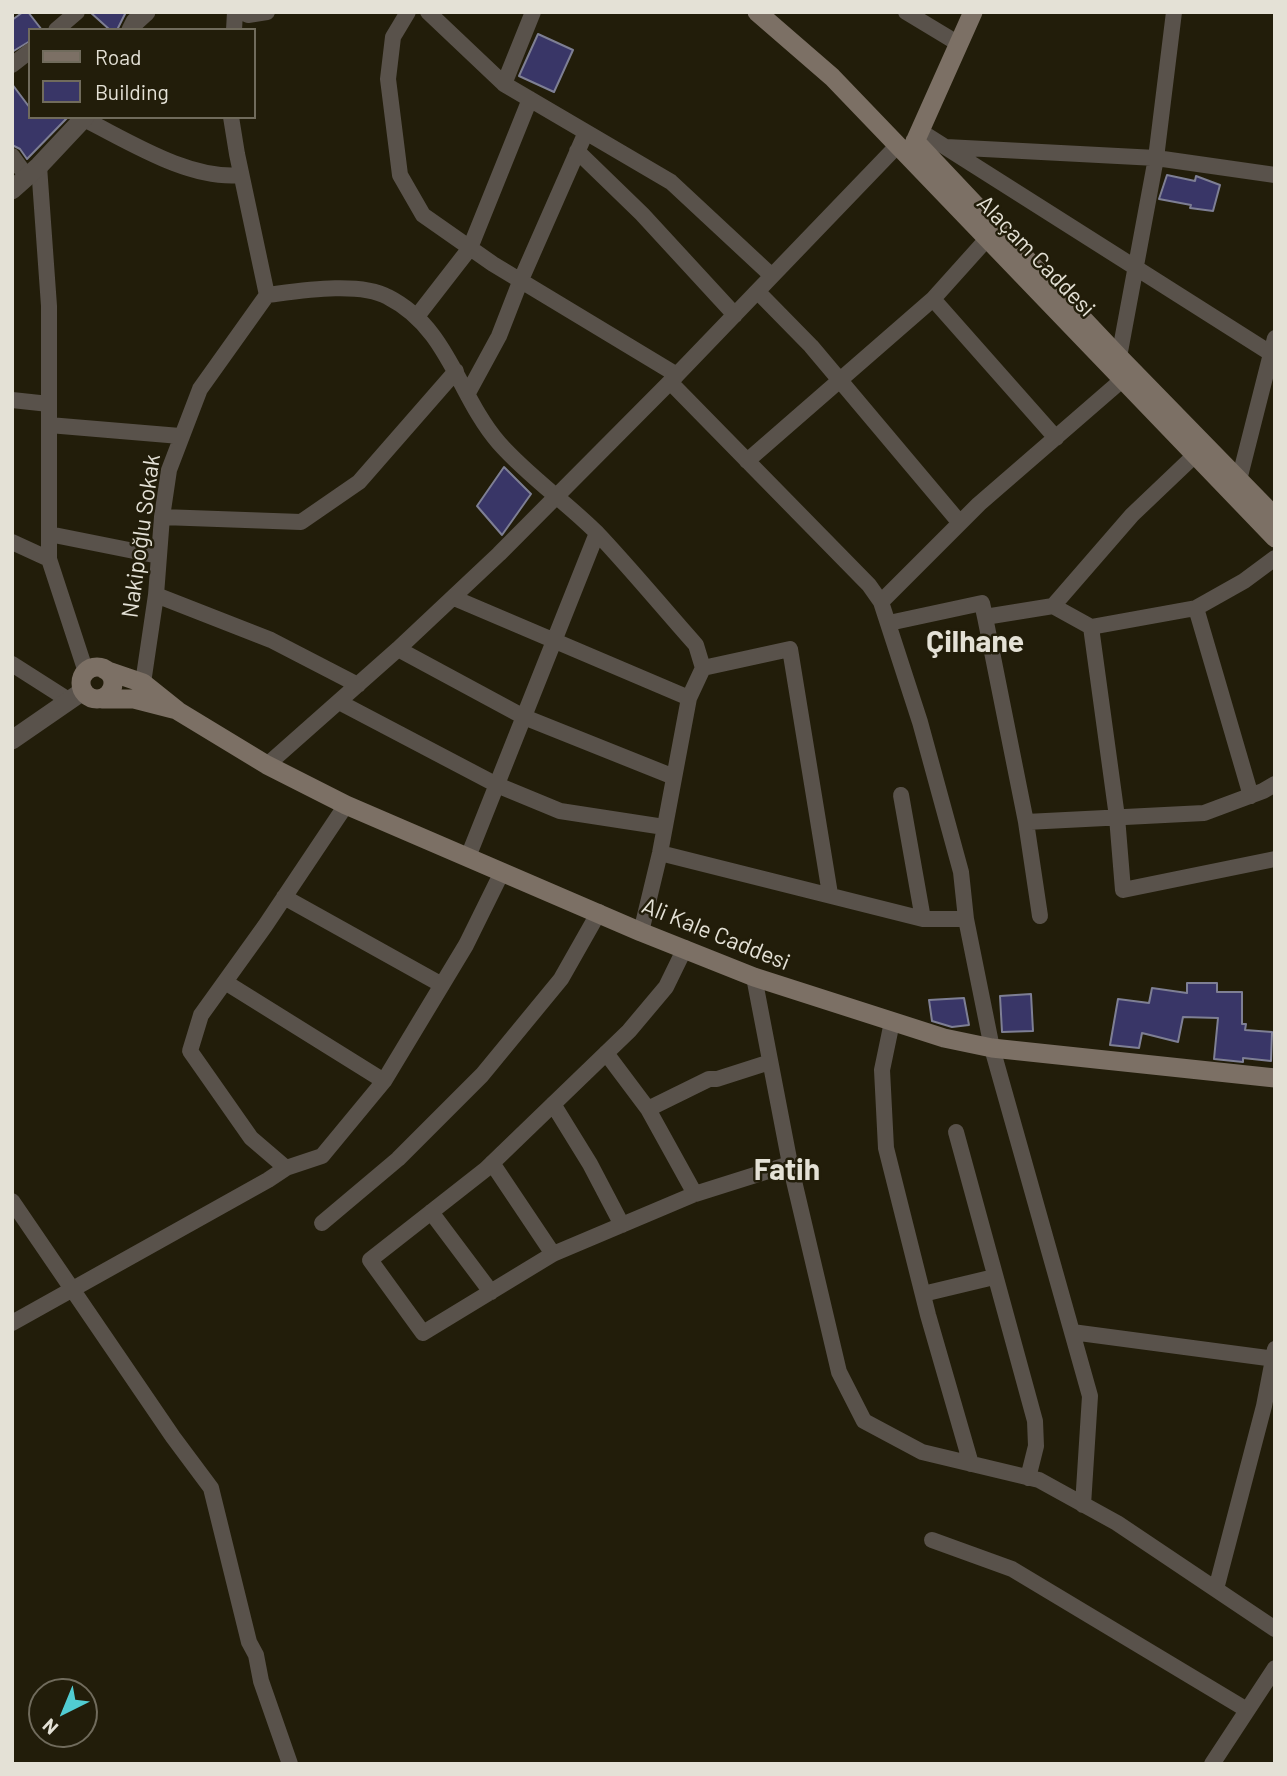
<!DOCTYPE html>
<html>
<head>
<meta charset="utf-8">
<style>
  body { margin:0 }
  #map { position:relative; width:1287px; height:1776px; overflow:hidden; background:#221d0a; font-family:Barlow,sans-serif }
  canvas { display:block }
  .frame { position:absolute; inset:0; border:14px solid #e4e1d6; pointer-events:none }
  .legend { position:absolute; left:28px; top:28px; width:228px; height:91px; box-sizing:border-box; background:#221d0a; border:2px solid #706b5c; margin:0; padding:9px 12px; list-style:none; font-size:21px; color:#e4e1d6 }
  .legend li { display:flex; align-items:center; gap:14px; height:35px }
  .legend b { width:35px; border:2px solid #706b5c }
  .north { position:absolute; left:28px; top:1678px; width:70px; height:70px; box-sizing:border-box; background:#221d0a; border:2px solid #706b5c; border-radius:50%; rotate:223deg; font-size:19px; font-weight:700; line-height:28px; text-align:center; color:#e4e1d6 }
  .north::after { content:''; display:block; margin:auto; width:24px; height:32px; background:#51ccd2; clip-path:polygon(50% 0,100% 100%,50% 72%,0 100%) }
</style>
</head>
<body>
<div id="map">
<canvas width="1287" height="1776"></canvas>
<div class="frame"></div>
<ul class="legend">
<li><b style="height:9px;background:#7c7065"></b>Road</li>
<li><b style="height:19px;background:#393667"></b>Building</li>
</ul>
<div class="north">N</div>
</div>
<script>
const ctx = document.querySelector('canvas').getContext('2d');
ctx.lineJoin = 'round';
function fillPath(path, color) {
  ctx.fillStyle = color;
  ctx.fill(path, 'evenodd');
}
function strokePath(path, color, width, dash) {
  ctx.strokeStyle = color;
  ctx.lineWidth = width;
  ctx.lineCap = dash ? 'butt' : 'round';
  ctx.setLineDash(dash || []);
  ctx.stroke(path);
}
function write(font, color, halo, rows, align = 'center') {
  ctx.font = font + ' Barlow,sans-serif';
  ctx.lineWidth = 5;
  ctx.setLineDash([]);
  ctx.textBaseline = 'middle';
  ctx.strokeStyle = halo;
  ctx.fillStyle = color;
  for (const [text, x, y, turn = 0] of rows) {
    ctx.save();
    ctx.translate(x, y);
    ctx.rotate((+turn || 0) * Math.PI / 180);
    ctx.textAlign = isNaN(turn) ? turn : align;
    if (halo) ctx.strokeText(text, 0, 0);
    ctx.fillText(text, 0, 0);
    ctx.restore();
  }
}
const building = new Path2D(`
  M23,12h5l14,18h-12v11l-18,11v-32z
  M90,12h36l-9,18h-7z
  M538,34l35,16 -19,42 -35,-16z
  M12,84l18,24v9h38l-41,42 -7,-10 -8,-4z
  M1167,175l28,6 1,-5 24,9 -7,26 -23,-3 1,-3 -32,-6z
  M504,467l27,27 -29,41 -25,-29z
  M1187,983h30v9h25v32h4l-1,6 27,2 -1,29 -28,-3v4l-29,-3 4,-41 -35,-1 -5,25 -36,-9 -3,15 -29,-3 8,-46 31,4 3,-15 35,5z
  M1031,994l2,37 -31,1 -2,-36z
  M964,998l5,27 -17,2 -20,-6 -3,-21z`);
const minor = new Path2D(`
  M241,12l7,3 19,-3
  M408,12l-15,25 -5,42 12,96 23,40 70,49 184,111
  M428,12l76,72 167,98 101,94
  M906,12l53,32
  M56,30l21,-18
  M234,30l1,-18
  M12,65l18,-14
  M504,84l29,-72
  M231,117l6,37 30,141
  M84,119c46,23 105,61 157,56
  M920,131l355,225
  M946,147l210,11 119,17
  M577,151l65,63 93,101
  M12,156l15,21
  M39,166l10,140v253l37,113
  M758,292l53,54 149,177
  M267,295c32,-4 92,-14 121,2 61,31 70,99 111,146 29,33 67,59 98,90 34,36 66,75 99,112l7,23 -14,30 -29,155 -19,79
  M933,299l123,139
  M418,315l52,-67 60,-149
  M1119,357l37,-199 18,-146
  M670,382l199,203 12,17 39,120 41,150 5,47 26,129 98,348 -7,109
  M468,393l31,-57 21,-54 66,-150
  M12,400l37,4
  M49,425l131,11
  M747,461l186,-162 53,-59
  M1239,480l36,-142
  M162,517l139,5 58,-40 97,-111
  M49,534l110,22
  M12,542l37,17
  M156,595l115,45 87,45
  M454,598l235,100
  M881,602l98,-98 143,-124
  M1053,606l79,-91 63,-60
  M1196,608l55,188
  M985,617l41,205 14,94
  M889,623l93,-20 3,14 68,-11 38,21 105,-19 48,-27 31,-23
  M1091,627l26,190 6,73 152,-31
  M398,649l126,68 150,60
  M12,664l58,37
  M703,668l87,-19 40,245
  M143,683l13,-88 6,-78 7,-47 31,-81 67,-94
  M339,702l158,83 63,26 104,16
  M267,765l131,-116 101,-95 171,-172 227,-236
  M901,795l22,124
  M346,805l-81,121 -64,89 -11,36 61,87 35,30 36,-12 62,-75 82,-136 36,-73
  M1026,822l178,-9 59,-22 12,-7
  M660,853l263,66h43
  M468,857l129,-324
  M284,897l158,88
  M685,948l-19,39 -37,44 -143,138 -116,91 53,73 130,-79 142,-60 95,-30
  M754,977l36,187 49,208 25,49 58,31 117,28 78,43 158,106
  M225,982l159,99
  M892,1022l-10,48 4,78 42,167 43,149
  M606,1053l42,56 47,85
  M553,1104l37,60 32,61
  M648,1109l61,-30h8l53,-17
  M956,1132l79,289 1,25 -8,32
  M492,1163l61,91
  M12,1201l161,236 38,51 38,154 7,13 5,26 29,83
  M431,1212l60,80
  M322,1223l76,-64 84,-84 79,-96 38,-67
  M923,1294l71,-17
  M12,1323l256,-143 18,-12
  M1072,1332l203,27
  M932,1540l80,29 235,141
  M1216,1589l48,-183 11,-57
  M1212,1764l63,-96`);
const tertiary = new Path2D(`
  M131,30l4,-8 11,-10
  M12,190l27,-24 46,-49
  M12,740l71,-49`);
const secondary = new Path2D(`
  M757,12l75,65 443,461
  M915,141l204,216 156,160
  M910,153l63,-141
  M81 683a16 16 0 1 1 32 0a16 16 0 1 1-32 0Z
  M105,670l38,13 35,28 89,54 79,40 295,127 113,45 190,61 48,10 283,30
  M102,699h32l39,10`);
const streetNames = [
  ["Alaçam Caddesi",1036,256,46],
  ["Nakipoğlu Sokak",141,536,-82],
  ["Ali Kale Caddesi",716,934,22]
];
const districtNames = [
  ["Çilhane",975,642],
  ["Fatih",787,1170]
];
fillPath(building, '#393667');
strokePath(building, '#7e7f94', 2);
strokePath(minor, '#59524b', 16);
strokePath(tertiary, '#59524b', 19);
strokePath(secondary, '#7c7065', 19);
write('23px', '#e4e1d6', '#221d0a', streetNames);
write('bold 30px', '#e4e1d6', '#221d0a', districtNames);
</script>
</body>
</html>
